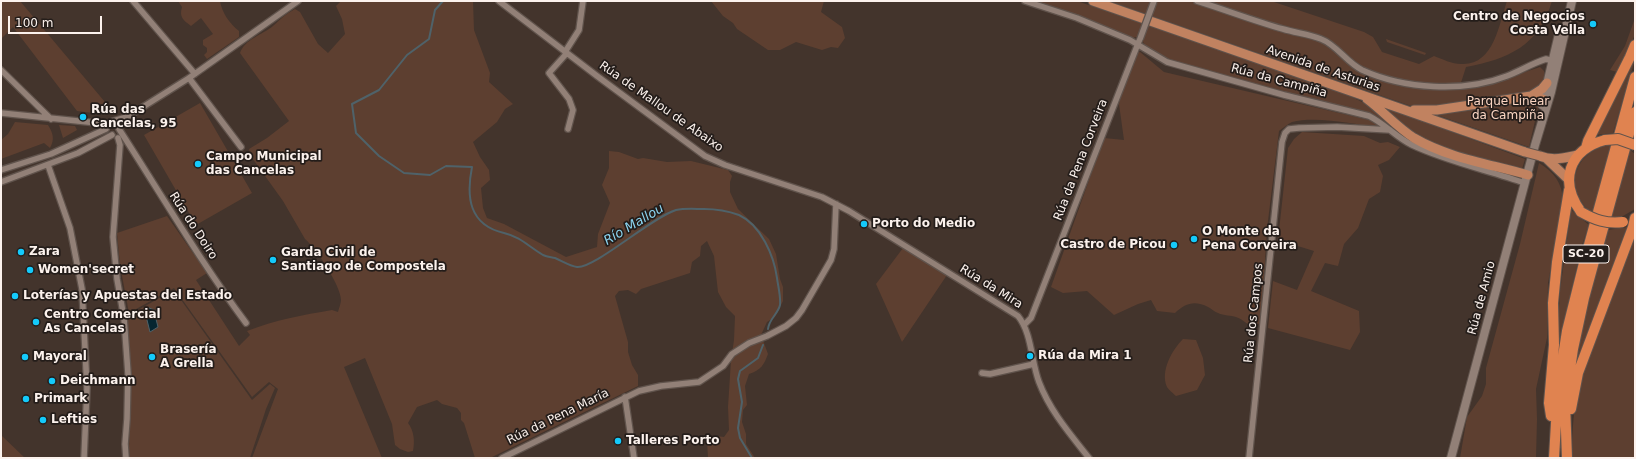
<!DOCTYPE html>
<html>
<head>
<meta charset="utf-8">
<style>
  body { margin:0 }
  #map { position:relative; width:1636px; height:459px; overflow:hidden; background:#43342c; font-family:"DejaVu Sans",sans-serif }
  canvas { display:block }
  .frame { position:absolute; inset:0; border:2px solid #fcf2ed; pointer-events:none }
  .scale { position:absolute; left:8px; top:16px; width:94px; height:18px; box-sizing:border-box; border:2px solid #fcf2ed; border-top:0; padding-left:5px; font-size:12px; line-height:14px; white-space:nowrap; color:#fcf2ed; -webkit-text-stroke:3px #241d1a; paint-order:stroke }
</style>
</head>
<body>
<div id="map">
<canvas width="1636" height="459"></canvas>
<div class="frame"></div>
<div class="scale">100 m</div>
</div>
<script>
const ctx = document.querySelector('canvas').getContext('2d');
ctx.lineJoin = 'round';
function fillPath(path, color) {
  ctx.fillStyle = color;
  ctx.fill(path, 'evenodd');
}
function strokePath(path, color, width, dash) {
  ctx.strokeStyle = color;
  ctx.lineWidth = width;
  ctx.lineCap = dash ? 'butt' : 'round';
  ctx.setLineDash(dash || []);
  ctx.stroke(path);
}
function write(font, color, halo, rows, align = 'center') {
  ctx.font = font + ' "DejaVu Sans",sans-serif';
  ctx.lineWidth = 3.5;
  ctx.setLineDash([]);
  ctx.textBaseline = 'middle';
  ctx.strokeStyle = halo;
  ctx.fillStyle = color;
  for (const [text, x, y, turn = 0] of rows) {
    ctx.save();
    ctx.translate(x, y);
    ctx.rotate((+turn || 0) * Math.PI / 180);
    ctx.textAlign = isNaN(turn) ? turn : align;
    if (halo) ctx.strokeText(text, 0, 0);
    ctx.fillText(text, 0, 0);
    ctx.restore();
  }
}
const green = new Path2D(`
  M1,1h19l90,107 -9,6 -24,-3 -64,-84 -12,12z
  M178,1h42c2,12 10,23 19,30v6l-32,22 -3,-4 3,-3v-4l-4,-3v-5l10,-6 -12,-16 -10,8c-8,-6 -12,-9 -9,-19z
  M341,1h132l1,29 16,43 -1,9 24,22 -8,5 -8,13 -24,20 7,15 9,13 1,10 -9,8 2,20 4,10 17,6 62,33 31,-10 1,-13 12,-31 -8,-18 7,-17v-17l10,1 19,7 5,-1 24,4 24,-1 37,9 4,6 -2,6v10l8,17 31,30 7,15 4,25 3,8v14l-8,16 -8,5 -6,13 7,19c-4,11 -7,16 -19,20l-4,12 2,19 -4,5 -1,12 4,12v10l9,14h-47l-1,-17 9,-5 8,1 5,-7 -1,-23 3,-47 3,-20 1,-24 -9,-9 -8,-15 -4,-36 -7,-15 -6,5 -1,10 -8,6 -2,11 -49,16 -5,5 -8,-4 -9,1 -4,5 13,46v10l4,13 6,10v11l-148,72h-15l-11,-35 -3,-3v-7l-4,-5 -15,-4 -5,-4 -20,7 -9,16c6,8 7,18 5,28l-5,1 -8,-3 -5,-4 -3,-21 -27,-66 -21,9 38,91h-130l26,-69 -9,-7 -17,15 -78,-109 -45,25 -9,-48 -3,-32 50,-17 40,57 -11,7 43,66 11,-11 -3,-4c28,-11 56,-16 85,-21l6,2c1,-4 3,-9 3,-12 0,-14 -25,-52 -36,-61l-22,-38 -33,-46 -1,-6 18,-11 22,-17 -49,-68c5,-14 22,-18 33,-27 9,-8 11,-11 22,-17l5,3 18,32 10,9 17,-19 -3,-15 -6,-13z
  M711,1h113l-3,11 21,15 3,11 -7,10 -7,-1 -9,3 -26,-8 -16,8h-12l-31,-21 -4,-6 -10,-7z
  M1033,1h44l271,94 16,8 13,8 24,20 119,47 -1,1 -91,-29 -29,-14 -35,-22 -196,-54 -22,-13 -4,-7 -6,-3 -3,1 -47,-18z
  M1109,1h162l93,31 9,5 9,15 37,12 15,-8c8,3 18,8 27,8 33,2 38,-40 46,-63h45c-13,45 -44,58 -86,66l-7,22 39,-8 42,-14 4,4 1,6 -16,70z
  M1635,18v16l-5,13 -13,25 -7,-2 15,-24z
  M1386,39l40,14 -1,2 -38,-13z
  M1140,52l24,20 205,48 6,2 7,7c-24,-5 -66,-13 -90,-7 -4,2 -9,6 -13,9l-12,98 -6,94c-15,6 -13,-2 -25,-6 -5,-2 -12,-1 -18,-4 -4,-1 -7,-5 -10,-6 -13,-7 -23,-4 -33,6l-18,-2 -6,-11 -13,4 -24,11 -27,-24 -24,2 -12,-6 53,-149 20,2 -5,-36 5,-20 12,-31z
  M1633,57l2,3 -22,73 -17,2z
  M200,103l52,90 -56,32 -52,-90z
  M1384,107l141,52 -3,10 -77,-21 -27,-12 -35,-27z
  M15,122l33,3c5,8 7,14 2,23l-6,-5 -43,16v-19l7,-6z
  M59,125l16,1 2,4 -14,8z
  M1302,132l62,4 16,7 8,-1 12,5 -11,13 -11,5 5,11 -3,16 -11,7 -11,29 -14,16 -6,22 -13,-3 -14,28 48,20 1,21 -10,18 -82,-22 5,-47 24,9 17,-39 -36,-11 10,-92 6,-9z
  M1612,144l-20,69c-31,-25 -17,-63 20,-69z
  M1629,149l6,5v55l-12,7 -13,2z
  M1539,163c15,9 23,20 24,37l-15,83 -1,55 -11,51 1,30 -1,39h-76l7,-41 15,-21 4,-12v-16l34,-124z
  M1571,210l18,15 -7,20 -26,110 4,-64z
  M1627,227l-51,136v-10l8,-38 24,-85z
  M1635,231v227h-62c-2,-26 1,-52 7,-77z
  M903,248l44,27 -45,67 -26,-58z
  M174,290l78,110 18,-16 5,4 -9,21 -16,49h-120l-1,-10 2,-79 -4,-53z
  M1183,339l13,1 7,18 2,17 -8,15 -21,6c-2,-2 -7,-6 -9,-9 -7,-16 5,-37 16,-48z
  M1,435l24,23h-24z`);
const water = new Path2D(`
  M149,308l8,3 -1,8 2,8 -8,5 -3,-12z`);
const stream = new Path2D(`
  M443,1l-8,9 -6,29 -22,16 -28,35 -27,14 4,29 23,23 25,17 26,2 16,-9 26,1c-6,30 -3,58 32,66 17,4 25,14 39,22 4,2 8,2 12,3 7,3 15,8 22,9 17,2 75,-50 99,-57 9,-2 19,-1 28,-1 12,0 24,2 35,6 22,10 35,41 38,63 1,8 4,19 3,27 -2,9 -11,14 -12,24
  M752,458l-12,-20 -2,-10 4,-26 -4,-23 2,-8 18,-13 5,-13`);
const street = new Path2D(`
  M133,1l62,73
  M499,1l98,75 108,80 20,9 97,32 27,14 169,105c14,17 13,45 21,66 11,29 31,52 50,76
  M1025,1l52,17 53,22 37,22 117,33 85,21c16,8 27,21 43,29 36,17 76,25 113,38
  M1197,1c29,9 57,20 86,28 13,4 26,5 38,10 16,6 25,23 41,31 42,19 101,23 145,6 13,-5 26,-13 39,-17l7,2
  M565,52l14,-22 4,-29
  M567,53l-18,20 20,26 4,11 -5,19
  M1,70l50,49
  M189,78l52,69
  M1,113l106,11
  M113,121l14,-4 62,-39 109,-77
  M119,129c42,65 81,132 127,194
  M118,138l2,7 -7,92 4,42 7,39 4,56 -1,45 -2,25 1,14
  M48,165l22,63 12,61 5,99 -3,70
  M1,170l50,-16 55,-25
  M1,182l77,-29 34,-18
  M1025,324l6,-6 108,-277
  M982,373l8,1 44,-10
  M625,397l9,61
  M502,458l137,-67 22,-5 38,-4 24,-16 9,-12 17,-11 18,-7 19,-10 10,-8 6,-8 29,-50 3,-11 2,-45
  M1249,458l33,-316 3,-9 4,-4 10,-1 38,-1 53,3`);
const secondary = new Path2D(`
  M1542,105l17,-71
  M1451,458l84,-313 16,-53 21,-91`);
const primary = new Path2D(`
  M1093,1l432,151
  M1531,96l11,-7 5,-6
  M1367,99c16,12 30,28 47,39 34,20 76,26 114,37
  M1414,110h23l94,-14 12,3
  M1540,156c12,5 25,2 38,-1
  M1546,158l23,22`);
const highway = new Path2D(`
  M1586,148l2,-7 42,-84 5,-12
  M1581,212c-22,-30 -13,-62 24,-72
  M1571,409l7,-36 55,-146 2,-9
  M1551,416l-2,-13 5,-58 -1,-42 4,-41 12,-72
  M1554,458l4,-70 9,-57 17,-68 51,-186
  M1567,458l-2,-55 8,-54 11,-51 51,-186`);
const streetBridge = new Path2D(`
  M1140,39l14,-38`);
const primaryBridge = new Path2D(`
  M1525,152l15,4`);
const highwayBridge = new Path2D(`
  M1605,140l13,-1 17,6
  M1581,212c14,8 25,12 42,10`);
const markers = [
  [1593,24,4,"#14cafb"],
  [83,117,4,"#14cafb"],
  [198,164,4,"#14cafb"],
  [864,224,4,"#14cafb"],
  [1194,239,4,"#14cafb"],
  [1174,245,4,"#14cafb"],
  [21,252,4,"#14cafb"],
  [273,260,4,"#14cafb"],
  [30,270,4,"#14cafb"],
  [15,296,4,"#14cafb"],
  [36,322,4,"#14cafb"],
  [1030,356,4,"#14cafb"],
  [25,357,4,"#14cafb"],
  [152,357,4,"#14cafb"],
  [52,381,4,"#14cafb"],
  [26,399,4,"#14cafb"],
  [43,420,4,"#14cafb"],
  [618,441,4,"#14cafb"]
];
const shields = [
  [1586,254,46]
];
const shieldNames = [
  ["SC-20",1586,254]
];
const poiNames = [
  ["Centro de Negocios",1585,17,"right"],
  ["Costa Vella",1585,31,"right"],
  ["Rúa das",91,110],
  ["Cancelas, 95",91,124],
  ["Campo Municipal",206,157],
  ["das Cancelas",206,171],
  ["Porto do Medio",872,224],
  ["O Monte da",1202,232],
  ["Pena Corveira",1202,246],
  ["Castro de Picou",1166,245,"right"],
  ["Zara",29,252],
  ["Garda Civil de",281,253],
  ["Santiago de Compostela",281,267],
  ["Women'secret",38,270],
  ["Loterías y Apuestas del Estado",23,296],
  ["Centro Comercial",44,315],
  ["As Cancelas",44,329],
  ["Brasería",160,350],
  ["A Grella",160,364],
  ["Rúa da Mira 1",1038,356],
  ["Mayoral",33,357],
  ["Deichmann",60,381],
  ["Primark",34,399],
  ["Lefties",51,420],
  ["Talleres Porto",626,441]
];
const streetNames = [
  ["Avenida de Asturias",1323,69,19],
  ["Rúa da Campiña",1279,81,15],
  ["Rúa de Mallou de Abaixo",661,107,35],
  ["Rúa da Pena Corveira",1081,160,-69],
  ["Rúa do Doiro",193,226,57],
  ["Rúa da Mira",991,287,32],
  ["Rúa de Amio",1482,298,-75],
  ["Rúa dos Campos",1254,313,-84],
  ["Rúa da Pena María",558,417,-26]
];
const parkNames = [
  ["Parque Linear",1508,102],
  ["da Campiña",1508,116]
];
const waterNames = [
  ["Río Mallou",634,225,-31]
];
fillPath(green, '#5d3f30');
fillPath(water, '#052530');
strokePath(water, '#4f6269', 1);
strokePath(stream, '#4f6269', 2);
strokePath(street, '#60534c', 8);
strokePath(secondary, '#60534c', 10);
strokePath(primary, '#60534c', 11);
strokePath(highway, '#60534c', 12);
strokePath(street, '#928077', 5.5);
strokePath(secondary, '#928077', 8);
strokePath(primary, '#c18260', 9);
strokePath(highway, '#e08350', 10);
strokePath(streetBridge, '#60534c', 8, []);
strokePath(primaryBridge, '#60534c', 11, []);
strokePath(highwayBridge, '#60534c', 12, []);
strokePath(streetBridge, '#928077', 5.5);
strokePath(primaryBridge, '#c18260', 9);
strokePath(highwayBridge, '#e08350', 10);
for (const [x, y, r, color] of markers) {
  const dot = new Path2D();
  dot.arc(x, y, r, 0, 2 * Math.PI);
  ctx.fillStyle = color;
  ctx.fill(dot);
  strokePath(dot, '#241d1a', 1.5);
}
for (const [x, y, w] of shields) {
  const box = new Path2D();
  box.roundRect(x - w / 2, y - 9, w, 18, 3);
  ctx.fillStyle = '#241d1a';
  ctx.fill(box);
  strokePath(box, '#fcf2ed', 1);
}
write('bold 11px', '#fcf2ed', null, shieldNames);
write('bold 12px', '#fcf2ed', '#241d1a', poiNames, 'left');
write('12px', '#fcf2ed', '#241d1a', streetNames);
write('12px', '#fbd6c3', '#241d1a', parkNames);
write('italic 13px', '#8cd5f1', '#241d1a', waterNames);
</script>
</body>
</html>
